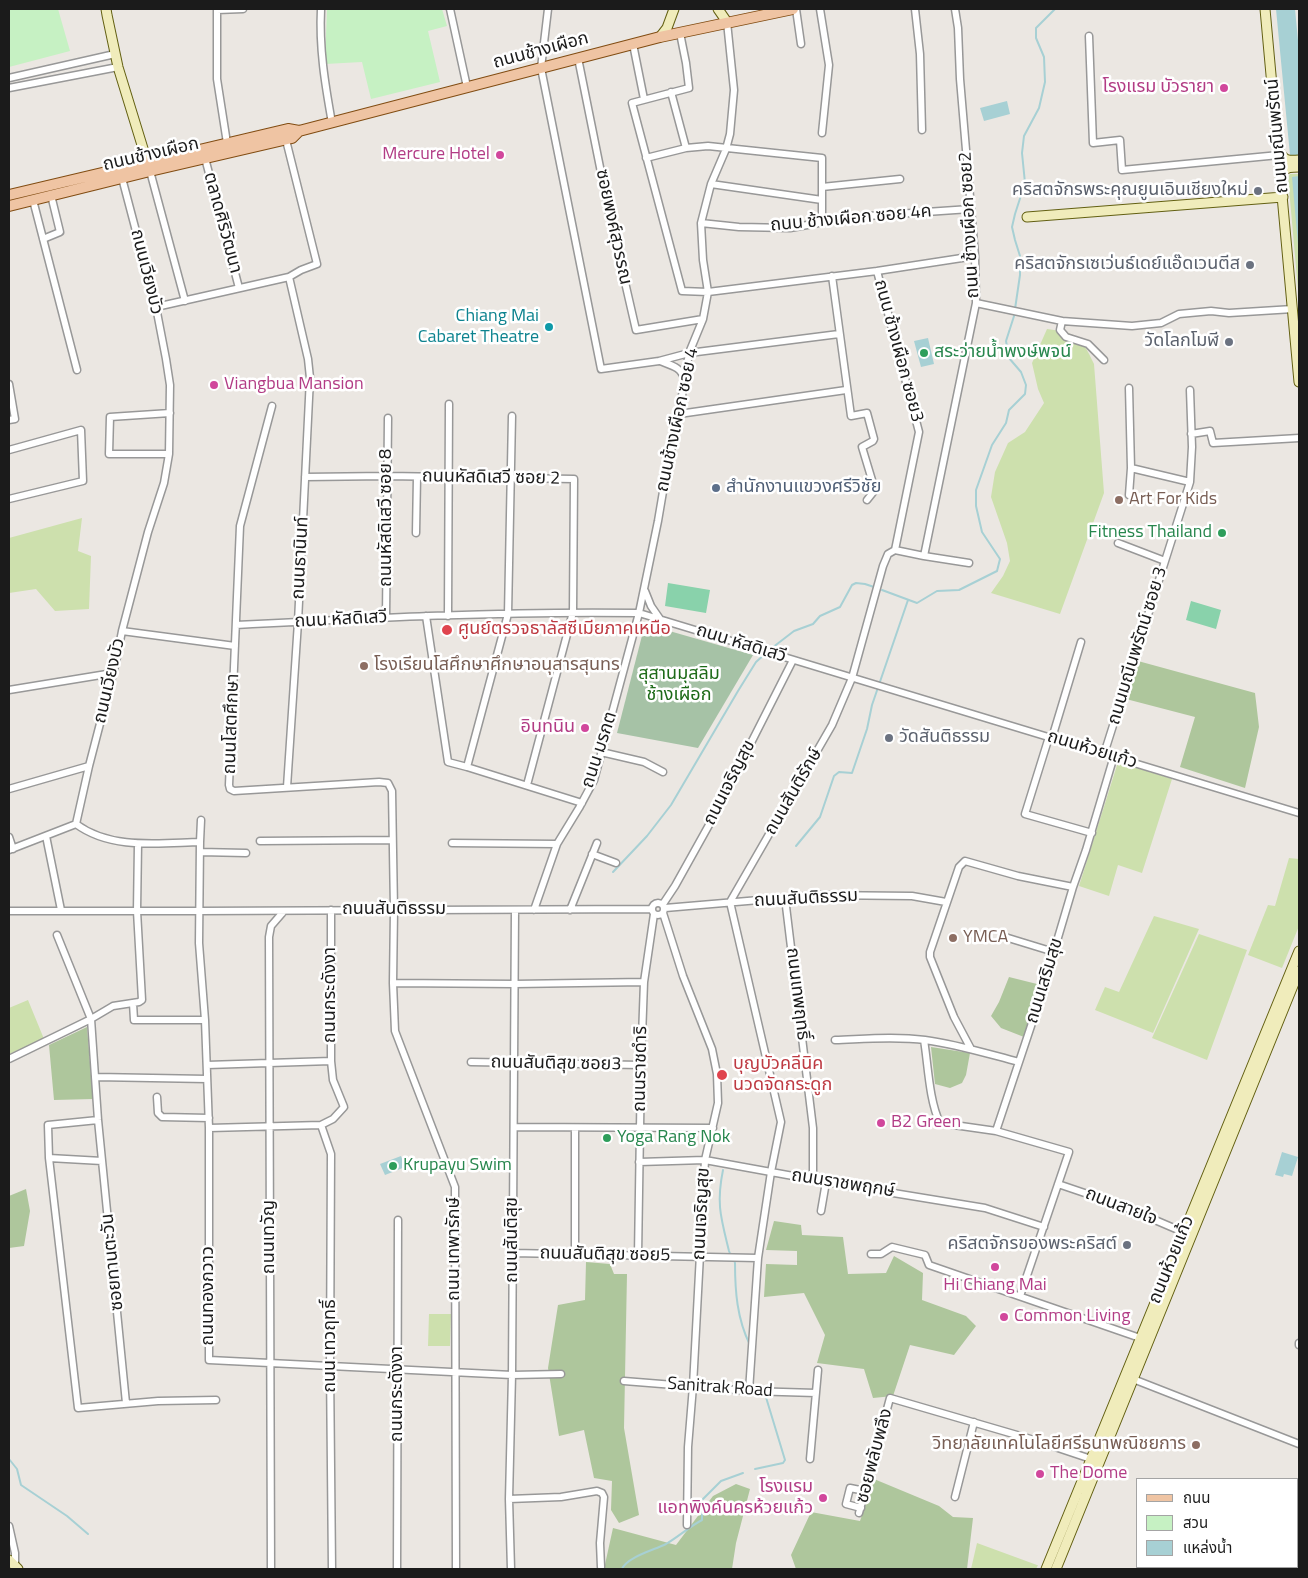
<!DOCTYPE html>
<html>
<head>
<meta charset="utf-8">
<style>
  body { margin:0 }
  #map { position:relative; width:1308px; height:1578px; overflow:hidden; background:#ebe7e2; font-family:"Titillium Web","Noto Sans Thai",sans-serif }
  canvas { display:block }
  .frame { position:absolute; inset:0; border:10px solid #1b1b1b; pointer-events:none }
  .legend { position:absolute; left:1136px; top:1478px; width:162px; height:90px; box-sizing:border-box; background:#fff; border:1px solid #a4a4a4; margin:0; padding:6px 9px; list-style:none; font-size:15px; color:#1b1b1b }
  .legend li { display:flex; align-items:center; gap:10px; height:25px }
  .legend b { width:25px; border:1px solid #a4a4a4 }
</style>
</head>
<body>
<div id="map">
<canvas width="1308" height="1578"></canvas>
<div class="frame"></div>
<ul class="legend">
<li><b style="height:6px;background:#efc4a3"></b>ถนน</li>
<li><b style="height:14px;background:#c6f1c3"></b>สวน</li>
<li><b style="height:14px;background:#a7d0d4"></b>แหล่งน้ำ</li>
</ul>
</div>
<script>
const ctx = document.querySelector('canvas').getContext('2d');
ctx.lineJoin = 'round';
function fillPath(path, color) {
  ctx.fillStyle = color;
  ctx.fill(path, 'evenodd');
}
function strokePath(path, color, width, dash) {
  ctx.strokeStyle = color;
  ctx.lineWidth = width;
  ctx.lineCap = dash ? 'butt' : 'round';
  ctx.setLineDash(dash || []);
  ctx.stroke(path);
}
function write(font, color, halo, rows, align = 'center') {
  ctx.font = font + ' "Titillium Web","Noto Sans Thai",sans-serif';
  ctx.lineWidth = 5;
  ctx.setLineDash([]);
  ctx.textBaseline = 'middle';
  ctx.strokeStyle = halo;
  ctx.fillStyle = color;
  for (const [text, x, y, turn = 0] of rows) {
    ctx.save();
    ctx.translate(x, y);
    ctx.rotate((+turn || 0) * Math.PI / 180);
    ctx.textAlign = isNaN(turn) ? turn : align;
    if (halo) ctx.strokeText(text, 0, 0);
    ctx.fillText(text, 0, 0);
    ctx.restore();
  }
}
const grass = new Path2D(`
  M1290,174h9v127l-11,-124z
  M1047,329c30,4 34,7 47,35l10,129 -44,121 -69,-21 12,-17 7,-15 -3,-18 -16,-46 4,-25 13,-29 17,-11 19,-29 -6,-14 -6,-26z
  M82,518l-4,33 13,5 -2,53 -34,2 -19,-22 -27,4v-55z
  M1118,762l54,17 -30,94 -24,-8 -9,31 -30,-10z
  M1289,858l10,1v67l-17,42 -34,-13 20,-50 7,1z
  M1154,916l45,13 -46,104 -58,-23 10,-23 14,5z
  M1199,934l48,16 -40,110 -55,-22z
  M28,1000l16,39 -35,15v-46z
  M429,1314h22l-1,32h-22z
  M977,1543l60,22h1l-2,4h-65z`);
const forest = new Path2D(`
  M1138,661l117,32 4,34 -14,61 -65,-21 15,-50 -69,-18z
  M1009,977l32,8 -17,52 -23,-9 -10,-12 8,-14z
  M87,1027l6,72 -39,1 -5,-55z
  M931,1047l39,6 -4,22 -4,8 -12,5 -15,-4z
  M26,1189l4,22 -6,35 -15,2v-52z
  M774,1221l27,4 1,10 41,2 5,37 38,-1 8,-17 29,17 -1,27 44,16 10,10 -22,29 -44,-10 -17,51 -20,2 -9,-29 -47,-6 8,-28 -21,-42 -40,4 2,-33 31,1v-14l-31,-1z
  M586,1262l24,2 4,10h13l-3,154 15,87 -20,8 -8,-13 1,-29 -18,-3 -10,-48 -25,6 -11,-68 10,-63 27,-5z
  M874,1479l65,27 14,11 20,1 -6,51h-171l-5,-14 20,-43 49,9z
  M736,1484l14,5 -14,54 -4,26h-128l9,-41 63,17 37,-49z`);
const cemetery = new Path2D(`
  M645,624l108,31 -55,93 -81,-15z`);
const park = new Path2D(`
  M9,9h49l12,42 -61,16z
  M327,9h115l5,17 -19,5 12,51 -69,17 -9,-37 -37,2z`);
const pitch = new Path2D(`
  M668,583l42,7 -4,23 -41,-7z
  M1191,601l30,9 -5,19 -30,-9z`);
const water = new Path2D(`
  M1276,9h19l4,42v104h-9z
  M1007,101l3,13 -26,7 -4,-13z
  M1299,176v80l-7,-79z
  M928,338l6,26 -13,3 -7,-26z
  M1282,1152l16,5 -6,19 -8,-2 -1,3 -8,-2z
  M401,1156l4,11 -20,8 -5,-11z`);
const stream = new Path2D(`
  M1015,309l5,-34v-19l-5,-16 -3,-13 3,-13 10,-31 -3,-30 2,-17 15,-28 6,-26 -1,-25 -8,-19v-10l19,-19
  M882,590l35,13 20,-12 22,-1 38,-19 3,-12 -18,-27 -6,-26v-16l16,-45 14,-22 3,-13 16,-16 1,-9 -5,-13 -12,-14 -3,-17 9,-28
  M768,651l26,-20 19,-7 7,-8 20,-9 12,-22 4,-2 9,1 9,3
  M796,846l24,-29 14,-41 5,-4 13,1 15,-44 5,-24 36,-105
  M613,872l34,-36 24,-31 67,-114 18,-29 9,-8
  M723,1170c-7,34 -2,48 6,81l2,5
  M734,1260l1,3c0,28 2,56 15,82
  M9,1459l8,10 4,16 46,31 21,18
  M755,1469l28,-6 2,-3 -20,-66
  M622,1569c5,-12 32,-19 44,-25 12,-7 23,-17 36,-24v-20l19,-19 22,-8`);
const street = new Path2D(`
  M217,9v70l10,64
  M321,9c-2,39 4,75 11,114
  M450,9l17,78
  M548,9l-7,59 60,301 58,-8 30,-8 150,-19
  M796,9l5,35
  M820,9l9,56 -7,68
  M915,9l5,45 2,76
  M217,10l26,-1
  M680,33l6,30 3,25 -57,15 50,188 26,1 169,-21 98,-15
  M1089,36l4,107 27,-3 2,30 157,-15
  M633,44l11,55
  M578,58l32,159 26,113 67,-11
  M9,78l106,-24
  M9,88l109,-21
  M671,92l15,56
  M205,158l34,130
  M646,158l40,-10 22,-2 114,12v65
  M150,171l35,130
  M122,178l34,129 10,52 4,26 -1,69 -5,29 -16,49 -26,99 -6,31 -27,104 -13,58c35,26 83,19 124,18l-1,101 6,77 4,108v232l303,15 49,-1
  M711,184l111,16
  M822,187l78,-8
  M33,200l44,170
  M701,223l38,4 51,1 63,-11 117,-8
  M43,239l17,-7 -9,-37
  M877,271l42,161 -24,118
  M832,276l19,140 16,-3 7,26 -1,2 -11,6 13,43 -8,10
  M976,303l86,18 70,5 29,-3 18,-9 32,-3 18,2 64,-4
  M156,307l133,-30 12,-7 16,-6 -31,-124
  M1062,321l-2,9 6,7 22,7 16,16
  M660,361c10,4 22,6 24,18
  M9,384l6,35 -6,1
  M272,406l-32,120 -11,259 1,4 4,2 145,-9 9,1 4,8 2,119 -1,73 2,48 60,156 1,382
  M679,414l167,-24
  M1191,434l19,-3 3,12 86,-5
  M9,450l72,-20 2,51 -74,18
  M169,454h-60l1,-37 60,-4
  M1131,468l59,14
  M305,477l82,-1 187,3 -1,133 -46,173
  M1129,495l2,-27 -2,-80
  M416,533l1,-56
  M1118,543l47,18
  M895,550l29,6 52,-253 -1,-47 -15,-177 -2,-51 -3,-19
  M924,556l45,7
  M645,591l6,15 9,13
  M426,616l22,146 19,5 115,36
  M448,616l1,-212
  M386,618l2,-200
  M236,625c134,-7 269,-14 403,-12l660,200
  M122,631l113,15
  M9,690l104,-17
  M1049,737l-24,77 67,19
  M1052,738l29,-96
  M601,752l43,10 19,10
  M1104,754l86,-272 2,-35 -2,-57
  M467,767l41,-153 4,-198
  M287,787l11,-165 12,-244 -2,-19 -19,-82
  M9,789l80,-23
  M46,836l15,74
  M9,837l4,12
  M260,841l132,-1
  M200,842l1,-22
  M452,843l105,1
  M9,850l67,-26
  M200,852l46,1
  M592,854l24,9
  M785,898l28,230v52
  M652 909a6 6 0 1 1 12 0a6 6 0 1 1-12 0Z
  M663,904l12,-18 39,-70 79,-156
  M665,908l153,-13 94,1 34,6
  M534,910l23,-66 22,-36 15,-28 45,-167 19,-92 8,-47 13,-60 10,-61 14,-34 5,-27 -5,-32 -2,-37 10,-39 15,-35 4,-15 4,-44 -7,-68
  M570,910l27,-67
  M9,911h190l453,-2
  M663,913l20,63 29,73 5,25 1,29 -13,57 -12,226 -5,61 -1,78
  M57,935l34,84 7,101 28,283
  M1005,937l49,15
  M393,983l122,1 129,-2
  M133,1003l1,17h71
  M835,1040c29,-1 60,-4 90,0 31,4 63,14 94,22
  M924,1040c4,24 5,61 16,83l56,8 73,21 -49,144
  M971,1049l-17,-32 -24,-60v-5l29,-85 6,-6 53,15 55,11
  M9,1059l82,-40 22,-13 26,-4 3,-2 -5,-89 1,-67
  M471,1062l170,3
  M207,1065l124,-4
  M96,1077l111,2
  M157,1097l1,16 4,4 47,1
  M98,1120l-50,5 1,33 29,250 80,-7 58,-1
  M321,1125l10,29 -1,212 2,203
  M514,1127l199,1
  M209,1128l112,-3 12,-6 11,-12 -11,-27 -2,-19v-151
  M996,1131l42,-126 35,-118 13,-37 28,-94
  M49,1158l53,3
  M639,1162l66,-2 121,22 159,26 59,19
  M1058,1184l62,21 63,27
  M821,1211l5,-29
  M513,1253l245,5
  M871,1254h10l11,-7 33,8 4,10 211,73
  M575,1256v-128
  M638,1256l3,-191 3,-83 10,-68
  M1299,1345v-2
  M1133,1379l166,65
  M624,1381l125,10 67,2
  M749,1391l9,-133 13,-86 10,-50 -51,-220 102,-177 20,-47 31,-112 5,-12 7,-4
  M810,1459l8,-89
  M955,1497l19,-75
  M509,1499l52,-2 36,-6 5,2 2,4 -4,46 1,24
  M861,1508l-15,-4 4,-16 15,3
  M859,1513l31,-115 144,42 57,19
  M9,1526l6,27v13
  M271,1569l-2,-632 2,-11 13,-15
  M397,1569l1,-349
  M511,1569l-2,-70 3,-124 3,-465`);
const secondary = new Path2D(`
  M106,9l1,6 11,52 31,101
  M718,9l9,13
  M1265,9l34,373
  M660,37l7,-9 7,-19
  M1279,151c6,10 9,10 20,9
  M1281,173c5,-6 11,-6 18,-6
  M1027,217l256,-20
  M9,1560l9,9
  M1046,1569l253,-618
  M1056,1569l243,-598`);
const primary = new Path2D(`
  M9,195l279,-66 11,2 361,-94 133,-28
  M9,206l141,-35 142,-33 7,-7`);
const markers = [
  [1224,88,5,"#d1479c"],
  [500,155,5,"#d1479c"],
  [1258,191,5,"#6b7280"],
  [1250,265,5,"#6b7280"],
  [549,327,5,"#0f9aa8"],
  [1229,342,5,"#6b7280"],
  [924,353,5,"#2e9e5b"],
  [214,385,5,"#d1479c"],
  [716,488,5,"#5c6f8a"],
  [1119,500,5,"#8d6e63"],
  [1222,533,5,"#2e9e5b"],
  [447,630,6,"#e0444e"],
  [364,666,5,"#8d6e63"],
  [585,728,5,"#d1479c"],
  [889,738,5,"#6b7280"],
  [953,938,5,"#8d6e63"],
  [722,1075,6,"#e0444e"],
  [881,1123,5,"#d1479c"],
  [607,1138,5,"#2e9e5b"],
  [393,1166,5,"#2e9e5b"],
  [1127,1245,5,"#6b7280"],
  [995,1267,5,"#d1479c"],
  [1004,1317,5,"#d1479c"],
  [1196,1445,5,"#8d6e63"],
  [1040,1474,5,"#d1479c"],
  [823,1498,5,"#d1479c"]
];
const streetNames = [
  ["ถนนช้างเผือก",541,51,-15],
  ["ถนนมณีนพรัตน์",1278,136,-95],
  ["ถนนช้างเผือก",151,155,-13],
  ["ถนน ช้างเผือก ซอย 4ค",851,219,-5],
  ["ตลาดศิริวัฒนา",222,223,75],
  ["ถนน ช้างเผือก ซอย2",970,225,-93],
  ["ซอยพงศ์สุวรรณ",613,227,78],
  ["ถนนเวียงบัว",146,272,76],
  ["ถนน ช้างเผือก ซอย3",898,351,75],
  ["ถนนช้างเผือก ซอย 4",678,420,-78],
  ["ถนนหัสดิเสวี ซอย 2",491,478,1],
  ["ถนนหัสดิเสวี ซอย 8",387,518,-90],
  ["ถนนธานินท์",301,558,-87],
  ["ถนน หัสดิเสวี",341,620,-3],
  ["ถนน หัสดิเสวี",741,644,17],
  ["ถนนมณีนพรัตน์ ซอย 3",1138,646,-73],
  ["ถนนเวียงบัว",110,681,-77],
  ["ถนนโสตศึกษา",232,724,-88],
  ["ถนน มรกต",600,750,-72],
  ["ถนนห้วยแก้ว",1092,750,17],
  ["ถนนเจริญสุข",730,783,-63],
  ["ถนนสันติรักษ์",794,792,-60],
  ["ถนนสันติธรรม",806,899,-3],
  ["ถนนสันติธรรม",394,910],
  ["ถนนเสริมสุข",1045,981,-73],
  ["ถนนเทพฤทธิ์",797,994,83],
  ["ถนนกระดังงา",331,995,-90],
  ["ถนนสันติสุข ซอย3",556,1064,1],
  ["ถนนราชดำริ",641,1069,-89],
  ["ถนนราชพฤกษ์",843,1184,9],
  ["ถนนสายใจ",1121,1207,21],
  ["ถนนเจริญสุข",702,1214,-87],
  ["ถนนเทวัญ",270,1237,-90],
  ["ถนนสันติสุข",513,1240,-90],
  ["ถนน เทพารักษ์",455,1249,-90],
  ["ถนนสันติสุข ซอย5",605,1255,1],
  ["ถนนห้วยแก้ว",1172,1260,-68],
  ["ซอยทานตะวัน",113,1262,-96],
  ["ถนนทองกวาว",209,1296,-90],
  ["ถนน เทวฤทธิ์",331,1346,-90],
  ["Sanitrak Road",720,1388,4],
  ["ถนนกระดังงา",398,1394,-90],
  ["ซอยพลับพลึง",875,1456,-75]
];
const hotelNames = [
  ["โรงแรม บัวรายา",1214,88],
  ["Mercure Hotel",490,155],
  ["Viangbua Mansion",224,385,"left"],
  ["อินทนิน",575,728],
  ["B2 Green",891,1123,"left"],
  ["Hi Chiang Mai",995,1286,"center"],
  ["Common Living",1014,1317,"left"],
  ["The Dome",1050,1474,"left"],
  ["โรงแรม",813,1488],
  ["แอทพิงค์นครห้วยแก้ว",813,1509]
];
const worshipNames = [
  ["คริสตจักรพระคุณยูนเอินเชียงใหม่",1248,191],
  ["คริสตจักรเซเว่นธ์เดย์แอ๊ดเวนตีส",1240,265],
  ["วัดโลกโมฬี",1219,342],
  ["วัดสันติธรรม",899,738,"left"],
  ["คริสตจักรของพระคริสต์",1117,1245]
];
const cultureNames = [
  ["Chiang Mai",539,317],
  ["Cabaret Theatre",539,338]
];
const leisureNames = [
  ["สระว่ายน้ำพงษ์พจน์",934,353],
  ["Fitness Thailand",1212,533,"right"],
  ["Yoga Rang Nok",617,1138],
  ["Krupayu Swim",403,1166]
];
const serviceNames = [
  ["สำนักงานแขวงศรีวิชัย",726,488]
];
const educationNames = [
  ["Art For Kids",1129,500],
  ["โรงเรียนโสศึกษาศึกษาอนุสารสุนทร",374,666],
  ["YMCA",963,938],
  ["วิทยาลัยเทคโนโลยีศรีธนาพณิชยการ",1186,1445,"right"]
];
const healthNames = [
  ["ศูนย์ตรวจธาลัสซีเมียภาคเหนือ",458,630],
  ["บุญบัวคลีนิค",733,1065],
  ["นวดจัดกระดูก",733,1086]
];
const parkNames = [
  ["สุสานมุสลิม",679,675],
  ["ช้างเผือก",679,696]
];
fillPath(grass, '#cde0ad');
fillPath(forest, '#aec69c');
fillPath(cemetery, '#a6c2a6');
fillPath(park, '#c6f1c3');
fillPath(pitch, '#89d2ab');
fillPath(water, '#a7d0d4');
strokePath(stream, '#a7d0d4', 2);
strokePath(street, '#989898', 9);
strokePath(secondary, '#636012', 11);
strokePath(primary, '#814c12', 12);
strokePath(street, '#fff', 6);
strokePath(secondary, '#f0ecbb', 9);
strokePath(primary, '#efc4a3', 10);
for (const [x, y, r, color] of markers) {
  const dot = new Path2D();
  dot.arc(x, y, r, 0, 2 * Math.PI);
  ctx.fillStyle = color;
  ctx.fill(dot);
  strokePath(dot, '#fff', 2);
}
write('18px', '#1b1b1b', '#fff', streetNames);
write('18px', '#b23c85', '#fff', hotelNames, 'right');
write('18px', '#5b616d', '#fff', worshipNames, 'right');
write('18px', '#0d838f', '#fff', cultureNames, 'right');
write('18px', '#27864d', '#fff', leisureNames, 'left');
write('18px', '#4e5e75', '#fff', serviceNames, 'left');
write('18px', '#785e54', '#fff', educationNames, 'left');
write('18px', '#be3a42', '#fff', healthNames, 'left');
write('18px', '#1d6a18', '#fff', parkNames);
</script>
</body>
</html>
